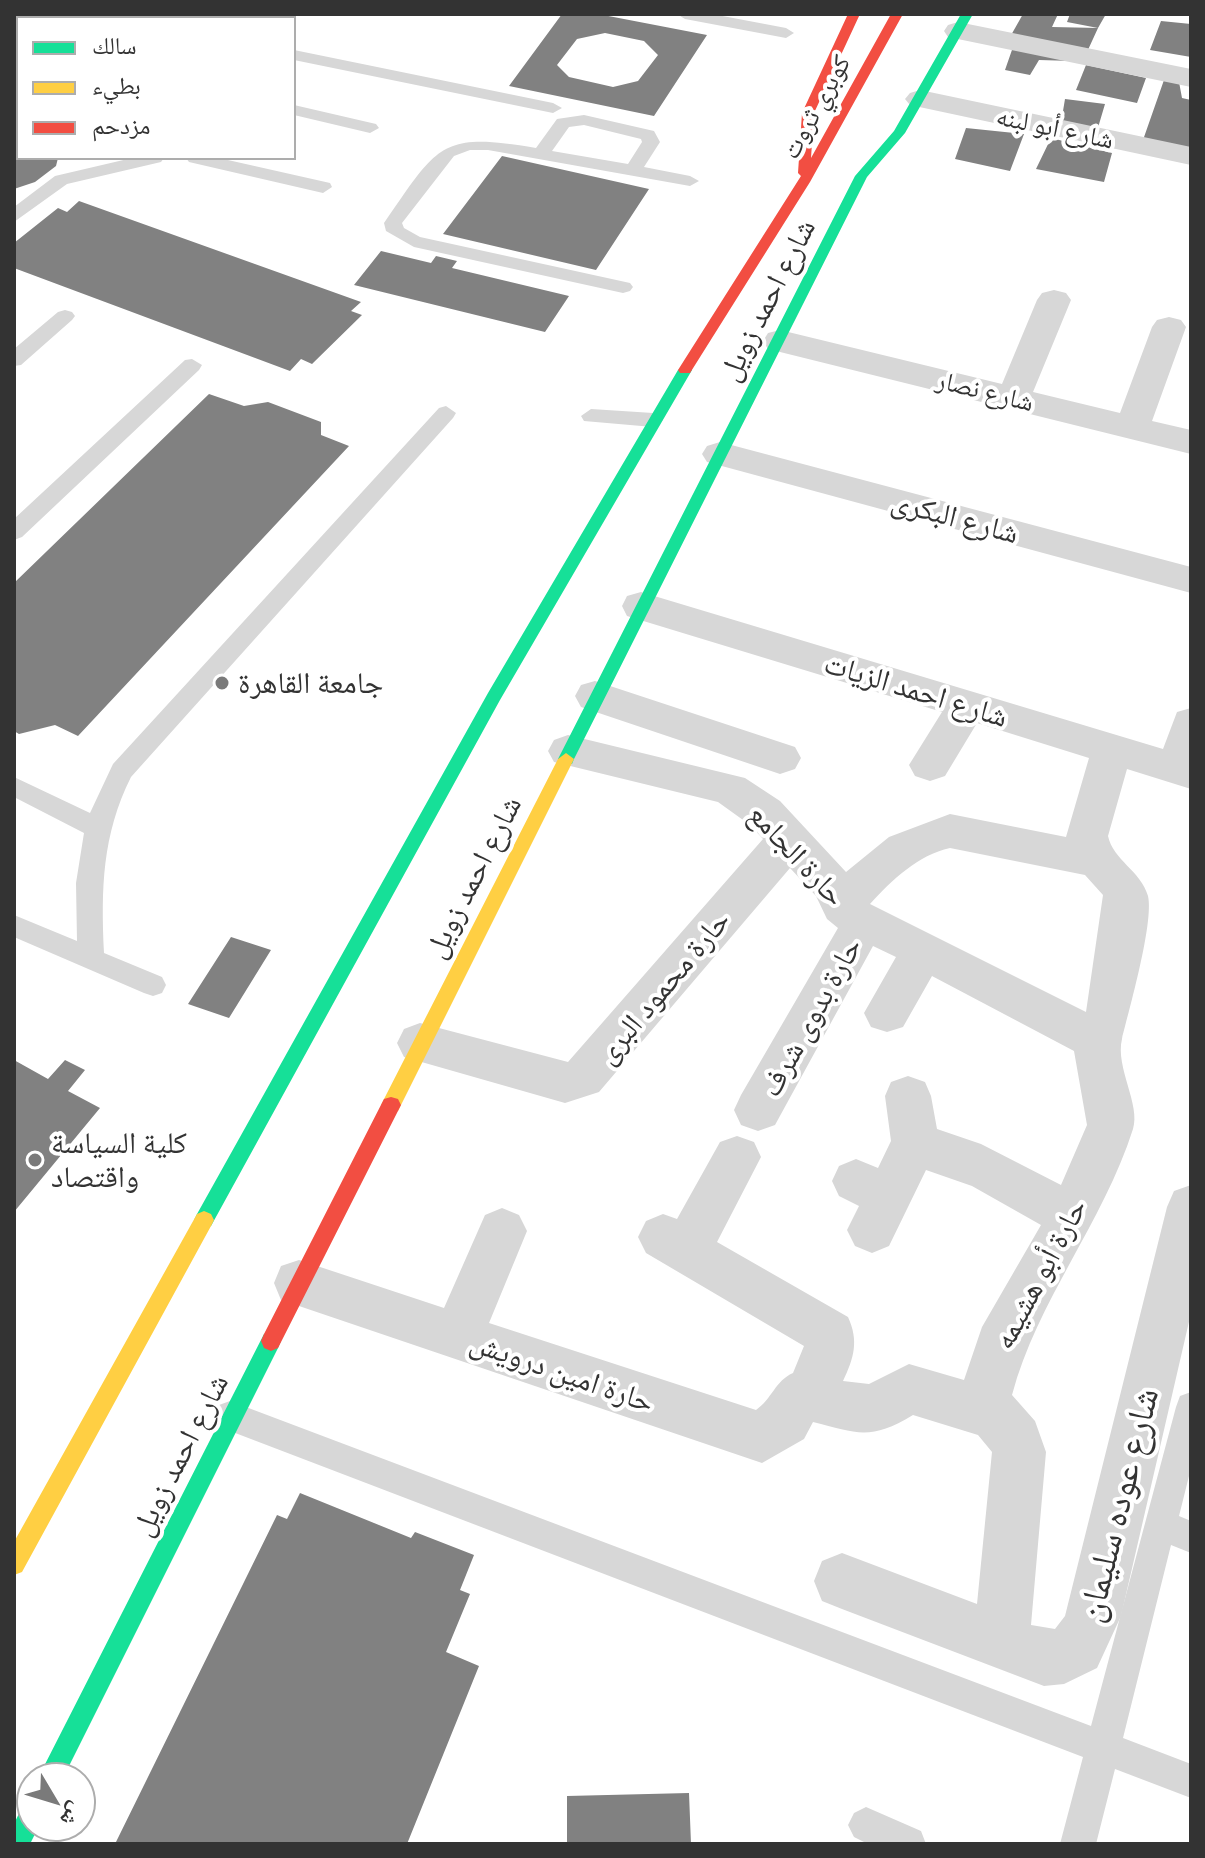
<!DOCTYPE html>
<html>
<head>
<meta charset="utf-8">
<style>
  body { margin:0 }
  #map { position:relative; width:1205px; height:1858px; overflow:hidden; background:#fff; font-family:"Exo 2","Noto Naskh Arabic",sans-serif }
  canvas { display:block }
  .frame { position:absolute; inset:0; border:16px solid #333; pointer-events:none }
  .legend { position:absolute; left:16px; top:16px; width:280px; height:144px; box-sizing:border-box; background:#fff; border:2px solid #adadad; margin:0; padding:10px 14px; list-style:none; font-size:24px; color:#333 }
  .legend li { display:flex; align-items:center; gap:16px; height:40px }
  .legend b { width:40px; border:2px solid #adadad }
  .north { position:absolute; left:16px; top:1762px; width:80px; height:80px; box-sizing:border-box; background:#fff; border:2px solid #adadad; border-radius:50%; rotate:128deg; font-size:22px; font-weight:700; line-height:32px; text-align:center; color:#333 }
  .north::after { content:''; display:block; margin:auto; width:28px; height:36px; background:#7a7a7a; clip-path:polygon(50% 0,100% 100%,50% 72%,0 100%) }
</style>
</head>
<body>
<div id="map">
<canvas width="1205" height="1858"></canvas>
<div class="frame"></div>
<ul class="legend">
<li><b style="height:10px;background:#16e098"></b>سالك</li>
<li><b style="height:10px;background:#ffcf43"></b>بطيء</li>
<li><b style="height:10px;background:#f24e42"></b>مزدحم</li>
</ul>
<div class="north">ش</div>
</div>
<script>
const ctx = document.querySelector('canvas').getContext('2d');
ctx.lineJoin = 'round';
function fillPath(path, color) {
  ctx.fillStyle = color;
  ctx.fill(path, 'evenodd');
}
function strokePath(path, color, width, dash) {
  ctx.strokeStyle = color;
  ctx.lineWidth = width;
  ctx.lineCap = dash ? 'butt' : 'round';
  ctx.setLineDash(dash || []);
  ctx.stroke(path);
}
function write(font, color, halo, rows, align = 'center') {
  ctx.font = font + ' "Exo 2","Noto Naskh Arabic",sans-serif';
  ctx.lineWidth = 8;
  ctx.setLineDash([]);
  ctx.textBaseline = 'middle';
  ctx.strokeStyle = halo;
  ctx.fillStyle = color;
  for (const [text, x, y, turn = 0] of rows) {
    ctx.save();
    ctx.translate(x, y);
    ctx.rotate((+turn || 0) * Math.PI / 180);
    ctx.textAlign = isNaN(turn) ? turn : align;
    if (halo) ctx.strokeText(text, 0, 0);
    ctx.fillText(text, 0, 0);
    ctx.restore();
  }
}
const building = new Path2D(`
  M129,14h140l-4,4h-140z
  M562,14h36l109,21 -53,81 -145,-30zM605,33l39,8 14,14 -20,26 -25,6 -44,-10 -12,-12 20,-26z
  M1023,14h35l-6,13 46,1 -11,24 -77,-15z
  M1070,14h36l-8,14 -31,-6z
  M1161,21l30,3v33l-41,-7z
  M1013,47l61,14 -35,-1 -9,15 -25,-5z
  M1086,65l60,13 -9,25 -61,-13z
  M1164,80l15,2 3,16 9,2v49l-48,-9z
  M1065,99l40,5 -8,27 -36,-8z
  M14,123h4v35h40l-2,8 -21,16 -21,7z
  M966,128l58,6 -14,37 -55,-12z
  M1051,138l61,15 -8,29 -68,-13z
  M502,156l147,33 -53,81 -153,-36z
  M79,201l282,101 -10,9 11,4 -50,49 -11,-5 -11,12 -276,-103v-25l44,-35 9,4z
  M381,251l50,12 5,-7 21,5 -5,7 117,28 -24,36 -191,-47z
  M209,394l35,12 24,-4 53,20v13l28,11 -271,290 -23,-11 -36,9 -5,-3v-148z
  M231,937l40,13 -42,68 -41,-14z
  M14,1060l34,19 17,-19 20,10 -17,21 32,17 -86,104z
  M300,1493l111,45 4,-6 59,23 -14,35 10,4 -24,58 33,14 -72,178h-292l162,-329 10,4z
  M689,1793l2,51h-124v-48z`);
const lane = new Path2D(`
  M677,14h35l74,14 8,5 -8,5 -101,-19z
  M294,50l259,53 9,5 -9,5 -259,-53z
  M294,105l82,19 3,4 -9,5 -76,-18z
  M584,115l70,16 6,11 -16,25 46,9 9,5 -9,5 -202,-36h-18l-16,6 -52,67 2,5 16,9 210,46 3,4 -3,4 -7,2 -209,-46 -28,-16 -2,-8c54,-77 55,-92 152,-75l21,-29zM584,125l57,14 1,3 -14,22 -76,-13 17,-24z
  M132,158h32l-3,4 -94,22 -53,38v-15l41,-31z
  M186,158h33l111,25 2,4 -9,6 -134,-31z
  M65,310l7,2 3,4 -3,4 -51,45 -7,1v-17l44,-37z
  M192,359l10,6 -3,5 -177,167 -8,3v-21l171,-159z
  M446,406l10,7 -3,5 -322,359c-29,58 -30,112 -27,176l58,24 4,8 -4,8 -9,3 -9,-3 -130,-56v-22l63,26 -1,-58 8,-50 -70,-36v-20l76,36 23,-49 326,-356z
  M591,409l62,4 10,7 -10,7 -69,-6 -3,-5z
  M1191,1392v76l-12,48 12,5v32l-20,-8 -48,193 68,26v34l-76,-29 -19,75h-36l23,-87 -853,-326 -11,-4 -4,-11 4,-11 11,-4 861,325 85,-319 4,-11z
  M866,1807l55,24 5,13h-58l-14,-7 -6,-12 6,-12z`);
const street = new Path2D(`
  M958,22l233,47v18l-243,-50 -4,-6 4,-6z
  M920,90l271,57v18l-281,-60 -5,-6 5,-6z
  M1054,290l12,3 5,7 -38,92 87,21 32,-86 5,-7 12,-3 12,3 5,7 -34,94 39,9v24l-423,-105 -5,-8 5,-8 12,-3 222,54 35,-84 5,-7z
  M720,442l471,125v26l-484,-131 -5,-8 5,-8z
  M641,592l522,157 14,-37 14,-4v81l-64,-20 -19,67c5,24 33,35 40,60 6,27 -19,114 -26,143 -7,28 19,66 11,90 -30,94 -96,172 -121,266l23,26 11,31 -15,173 24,4 10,-13 102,-409 7,-16 17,-6v128l-70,303 -24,52 -33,16 -20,2 -202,-77 -20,-8 -8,-20 8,-20 20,-8 135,51 15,-152 -14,-17 -65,-20c-43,26 -56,18 -100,7l-9,17 -42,24 -463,-157 -18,-6 -7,-17 7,-17 18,-6 145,48 41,-93 17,-7 17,7 8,16 -38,92 267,87c16,-11 19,-29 37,-37l11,-27 -158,-93 -8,-16 8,-16 17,-7 14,5 43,-77 17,-6 17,6 7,15 -44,85 131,75c11,24 6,41 -5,64l26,3 40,-20 55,16 18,-53 59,-102 -69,-39 -46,-16 -37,76 -17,7 -17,-7 -8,-16 12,-24 -20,-10 -7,-15 7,-15 17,-7 22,9 13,-27 -6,-45 6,-14 17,-6 17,6 6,14 6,33 44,15 80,41 26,-60 -13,-74 -142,-75 -29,51 -16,5 -16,-5 -7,-14 32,-56 -23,-11 -98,179 -17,6 -17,-6 -7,-15 7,-15 97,-167 -11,-9 -11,-23 -26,-28 -191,224 -34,11 -161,-46 -7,-14 7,-14 16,-6 148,39 195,-223 -13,-14 -32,-23 -164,-40 -6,-11 6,-11 14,-5 177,43 35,23 66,71 43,-35 61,-23 116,23 23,-79 -112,-35 -32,53 -15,5 -15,-5 -6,-11 33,-53 -315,-96 -5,-10 5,-10zM950,848l135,27 18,20 -17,117 -216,-108c22,-24 48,-49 80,-56z
  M595,681l200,66 6,11 -6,11 -15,5 -199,-67 -6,-11 6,-11z`);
const fast = new Path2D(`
  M961,14h12l-68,119 -38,44 -293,582 -2,5h-12l-2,-5 297,-583 39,-45z
  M685,366l7,4 -192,330 -289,526 -7,3 -7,-3 -3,-6 3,-6 291,-521 190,-323z
  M271,1331l7,3 3,7 -3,7 -215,430h-25l226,-444z
  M32,1802v24h7l-9,18h-16v-20l9,-19z`);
const slow = new Path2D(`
  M566,753l8,6 -176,352 -7,2 -7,-2 -3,-6 3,-6 174,-340z
  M204,1211l7,3 3,6 -3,6 -189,346 -8,3v-33l183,-328z`);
const jam = new Path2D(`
  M848,14h12l-46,99 -3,45 80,-144h12l-93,168 -120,191h-10l-2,-3 123,-194 -3,-3 4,-60z
  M391,1097l7,2 3,6 -123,243 -7,3 -7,-3 -3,-7 3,-7 120,-235z`);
const markers = [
  [222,683,8,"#7a7a7a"],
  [35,1160,8,"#7a7a7a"]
];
const farStreetnames = [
  ["كوبري ثروت",816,107,-61],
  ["شارع أبو لبنه",1055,128,12],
  ["شارع نصار",985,391,14]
];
const streetNames = [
  ["شارع احمد زويل",767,300,-63],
  ["شارع البكرى",955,517,15],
  ["شارع احمد الزيات",916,690,17],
  ["حارة الجامع",797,855,47],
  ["شارع احمد زويل",473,877,-63],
  ["حارة محمود البرى",663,987,-50],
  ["حارة بدوى شرف",811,1017,-61],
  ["حارة أبو هشيمه",1040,1274,-62],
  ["حارة امين درويش",562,1372,19],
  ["شارع احمد زويل",180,1455,-63]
];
const poiNames = [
  ["جامعة القاهرة",238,683],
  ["كلية السياسة",51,1143],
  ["واقتصاد",51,1177]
];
const nearStreetnames = [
  ["شارع عوده سليمان",1118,1505,-76]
];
fillPath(building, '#818181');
fillPath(lane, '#d7d7d7');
fillPath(street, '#d7d7d7');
fillPath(fast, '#16e098');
fillPath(slow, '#ffcf43');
fillPath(jam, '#f24e42');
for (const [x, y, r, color] of markers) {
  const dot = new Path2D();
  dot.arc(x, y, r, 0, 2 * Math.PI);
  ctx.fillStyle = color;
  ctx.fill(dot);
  strokePath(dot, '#fff', 3);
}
write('26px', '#333', '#fff', farStreetnames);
write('30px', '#333', '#fff', streetNames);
write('30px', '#333', '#fff', poiNames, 'left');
write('36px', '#333', '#fff', nearStreetnames);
</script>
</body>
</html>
